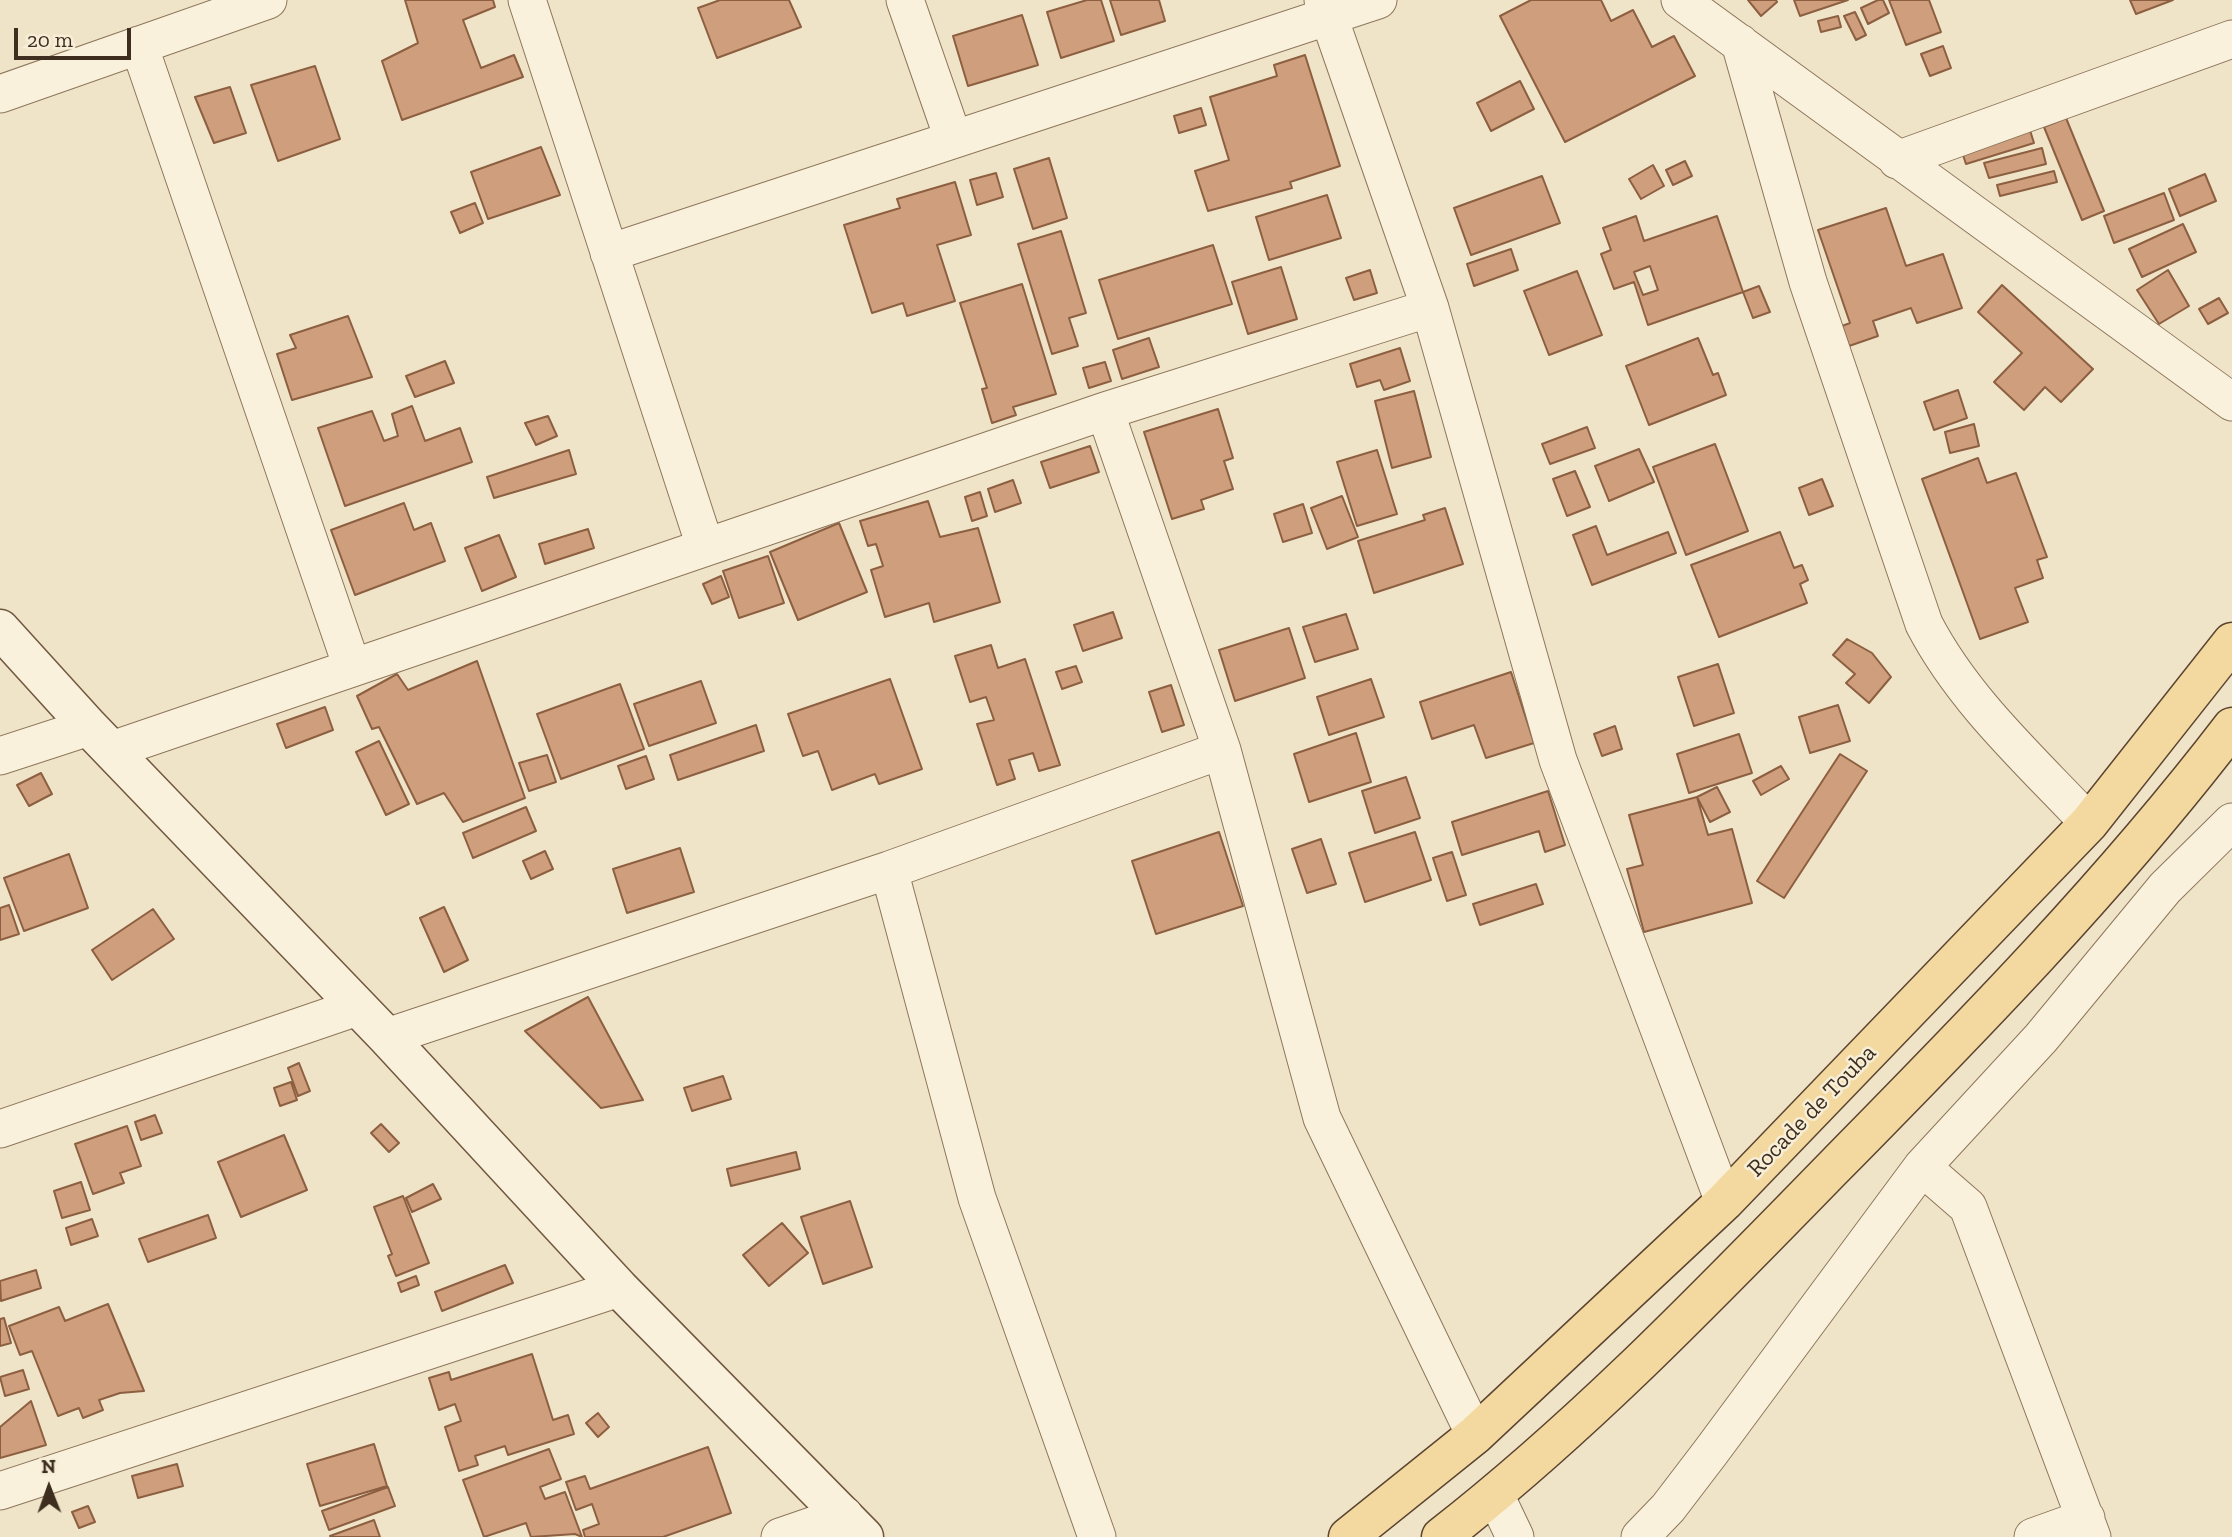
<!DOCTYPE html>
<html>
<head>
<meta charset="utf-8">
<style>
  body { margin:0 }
  #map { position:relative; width:2232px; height:1537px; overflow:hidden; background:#f0e4c8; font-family:"Zilla Slab",serif }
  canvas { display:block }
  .north { position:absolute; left:14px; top:1453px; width:70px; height:70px; -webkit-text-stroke:5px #f7eed8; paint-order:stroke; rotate:359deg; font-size:19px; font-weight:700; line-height:28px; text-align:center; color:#3d2e20 }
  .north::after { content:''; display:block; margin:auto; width:24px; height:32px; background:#3d2e20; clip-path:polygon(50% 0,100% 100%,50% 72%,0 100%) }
  .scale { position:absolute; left:14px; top:28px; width:117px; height:32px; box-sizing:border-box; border:4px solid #3d2e20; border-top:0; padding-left:9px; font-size:21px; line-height:24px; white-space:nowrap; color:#3d2e20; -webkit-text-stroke:5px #f7eed8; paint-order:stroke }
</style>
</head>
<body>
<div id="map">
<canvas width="2232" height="1537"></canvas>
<div class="north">N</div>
<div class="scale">20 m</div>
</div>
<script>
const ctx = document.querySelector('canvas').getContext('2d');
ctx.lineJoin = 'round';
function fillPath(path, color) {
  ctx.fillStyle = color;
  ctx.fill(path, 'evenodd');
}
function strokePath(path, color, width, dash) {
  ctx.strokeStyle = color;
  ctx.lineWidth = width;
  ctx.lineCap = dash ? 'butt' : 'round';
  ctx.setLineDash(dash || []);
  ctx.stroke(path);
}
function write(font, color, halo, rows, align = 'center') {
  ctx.font = font + ' "Zilla Slab",serif';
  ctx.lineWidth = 5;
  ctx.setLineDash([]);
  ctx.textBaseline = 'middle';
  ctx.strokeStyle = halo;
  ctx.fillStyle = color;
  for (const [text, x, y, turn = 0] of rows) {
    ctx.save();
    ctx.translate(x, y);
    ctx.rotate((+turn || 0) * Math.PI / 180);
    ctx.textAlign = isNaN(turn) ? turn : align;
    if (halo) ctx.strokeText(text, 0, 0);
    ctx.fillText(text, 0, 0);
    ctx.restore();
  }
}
const building = new Path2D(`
  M405,0h88l2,7 -32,13 18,48 33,-13 9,22 -121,43 -20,-59 36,-18z
  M720,0h69l12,27 -84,31 -19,-50z
  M1087,0h14l13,41 -53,17 -14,-46z
  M1110,0h49l6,21 -44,14z
  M1531,0h70l10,21 22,-11 19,37 22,-11 21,40 -130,66 -65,-126z
  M1748,0h28l1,2 -16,14z
  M1794,0h54l-48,16z
  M1878,0h5l6,13 -21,11 -7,-16z
  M1889,0h40l12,32 -35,13z
  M2130,0h43l-37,14z
  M1855,12l11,23 -10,5 -12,-24z
  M1022,15l16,50 -70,21 -15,-50z
  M1838,16l3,11 -20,5 -3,-11z
  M1943,46l8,22 -21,8 -9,-22z
  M1305,55l35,111 -50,16 2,6 -84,23 -13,-40 34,-11 -19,-63 67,-21 -3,-11z
  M315,66l25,73 -62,22 -27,-76z
  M1520,81l14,28 -43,22 -14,-28z
  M230,87l16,46 -32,10 -19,-46z
  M1201,108l5,17 -27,8 -5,-17z
  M2066,118l38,93 -22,9 -38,-93z
  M2028,124l6,19 -68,21 -6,-18z
  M541,147l19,48 -72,24 -17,-47z
  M2042,148l4,16 -57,14 -5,-15z
  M1049,158l18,60 -34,11 -19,-60z
  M1685,161l7,15 -19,9 -7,-15z
  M1653,165l11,21 -23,13 -12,-20z
  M2054,171l3,11 -57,14 -3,-11z
  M996,173l7,24 -26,8 -7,-25z
  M2205,174l11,27 -36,15 -11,-27z
  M1542,176l18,47 -89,32 -17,-47z
  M955,182l16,53 -34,10 18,56 -48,15 -4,-13 -31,10 -28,-88 56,-17 -3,-9z
  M2164,193l10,27 -60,23 -10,-27z
  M1327,195l14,43 -72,22 -13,-43z
  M475,203l8,20 -23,10 -9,-21z
  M1886,208l20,58 37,-12 19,54 -45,15 -6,-15 -38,13 5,15 -29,10 -7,-20 8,-3 -32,-93z
  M1636,216l8,25 73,-25 26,76 -95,33 -14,-43 -20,7 -13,-35 10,-4 -8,-22zM1650,266l8,24 -15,5 -9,-23z
  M2183,224l13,28 -54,25 -13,-28z
  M1061,231l25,82 -17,5 9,28 -26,8 -34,-110z
  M1213,245l19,59 -114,35 -19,-59z
  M1511,249l7,21 -44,16 -7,-22z
  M1281,267l16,52 -49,15 -16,-52z
  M1370,270l7,23 -23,7 -8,-22z
  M2168,270l21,36 -30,18 -22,-34z
  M1577,271l25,64 -53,20 -25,-64z
  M1022,284l34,110 -43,13 3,8 -24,8 -10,-34 5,-1 -27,-85z
  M2002,285l91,84 -32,33 -16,-15 -21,23 -30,-28 28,-29 -44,-41z
  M1759,286l11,26 -17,6 -10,-26z
  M2219,298l9,15 -20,11 -9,-15z
  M348,316l24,61 -80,23 -15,-46 19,-6 -6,-13z
  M1149,338l10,29 -37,12 -9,-29z
  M1698,338l15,37 5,-2 8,22 -77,30 -23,-59z
  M1400,348l10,33 -26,9 -4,-10 -23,7 -7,-23z
  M445,361l9,22 -39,14 -9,-21z
  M1105,362l6,19 -22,7 -6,-20z
  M1958,390l9,28 -33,12 -10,-28z
  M1414,391l17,66 -39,11 -17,-67z
  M412,406l13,35 35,-13 12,34 -127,44 -27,-78 54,-17 12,30 14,-5 -6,-22z
  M1218,409l15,49 -9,3 9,28 -32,11 3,9 -32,10 -28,-87z
  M548,416l9,20 -21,9 -11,-22z
  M1974,424l5,22 -29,7 -5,-21z
  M1587,427l8,21 -45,16 -8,-20z
  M1715,444l33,87 -62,24 -33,-88z
  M1090,446l9,26 -49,16 -9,-26z
  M1639,449l15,33 -45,19 -14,-35z
  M569,450l7,24 -82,24 -7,-21z
  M1377,450l20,64 -40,12 -20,-64z
  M1978,458l9,25 29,-10 31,84 -10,3 6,18 -28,10 13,34 -48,17 -58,-160z
  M1575,471l15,36 -23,9 -14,-37z
  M1822,479l11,27 -24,9 -10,-27z
  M1013,480l8,23 -26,9 -7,-23z
  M980,492l7,24 -15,5 -7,-24z
  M1342,496l16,41 -31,12 -16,-41z
  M928,501l12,36 38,-9 22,74 -66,20 -5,-19 -44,14 -14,-47 12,-4 -7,-22 -8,2 -8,-25z
  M404,503l10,27 17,-7 14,38 -90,34 -24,-65z
  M1303,504l9,29 -29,9 -9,-28z
  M1445,508l18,56 -89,29 -16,-52 67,-21 -2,-5z
  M839,523l28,69 -69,28 -28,-68z
  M1596,526l11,29 61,-23 8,21 -84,32 -19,-50z
  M588,529l6,19 -49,16 -6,-20z
  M1780,532l14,36 8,-3 6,15 -8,4 7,19 -88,34 -28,-72z
  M499,535l17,42 -34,14 -17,-43z
  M768,556l16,47 -45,15 -16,-47z
  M721,576l8,21 -17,7 -9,-20z
  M1113,612l9,26 -39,13 -9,-26z
  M1346,614l12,35 -43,13 -12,-35z
  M1289,628l16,50 -70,23 -16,-51z
  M1847,639l25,14 19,24 -22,26 -23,-20 9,-9 -22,-19z
  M991,645l7,23 27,-9 35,106 -21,6 -6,-18 -24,7 6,19 -18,6 -20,-61 17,-4 -8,-23 -16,5 -15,-46z
  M477,661l48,137 -62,24 -19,-29 -27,11 -38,-77 -7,2 -15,-33 40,-22 11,16z
  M1718,664l16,49 -40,13 -16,-49z
  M1076,666l6,16 -20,7 -6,-17z
  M1511,672l23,71 -48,15 -12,-33 -42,14 -12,-37z
  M890,679l32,90 -43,15 -4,-10 -43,16 -14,-39 -15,5 -15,-42z
  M1371,679l13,38 -55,18 -12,-38z
  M701,681l15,42 -67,23 -15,-42z
  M620,684l24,65 -83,30 -24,-65z
  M1171,685l13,40 -22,7 -13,-40z
  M1838,705l12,36 -40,12 -11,-36z
  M325,707l8,23 -47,18 -9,-24z
  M756,725l8,26 -86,29 -8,-25z
  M1615,726l7,23 -20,7 -8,-22z
  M1356,733l15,49 -62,20 -15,-48z
  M1739,734l13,39 -63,20 -12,-39z
  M379,741l30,63 -23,11 -30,-63z
  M1840,754l27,17 -83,127 -27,-17z
  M547,755l9,27 -27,9 -10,-28z
  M646,756l8,23 -28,10 -8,-23z
  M1781,766l8,13 -28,16 -8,-14z
  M41,773l11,21 -23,12 -12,-21z
  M1406,777l14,41 -45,15 -13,-42z
  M1717,787l13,25 -20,10 -13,-25z
  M1548,791l17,54 -20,7 -6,-21 -77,24 -10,-33z
  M1697,797l11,38 24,-6 20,74 -108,29 -17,-63 16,-4 -14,-50z
  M526,807l10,24 -63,27 -10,-25z
  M1219,832l24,74 -87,28 -24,-73z
  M1415,832l16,48 -66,22 -16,-49z
  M1321,839l15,45 -29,9 -15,-44z
  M680,848l14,44 -67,21 -14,-44z
  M545,851l8,18 -22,10 -8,-18z
  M1452,852l14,43 -19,6 -14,-43z
  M69,854l19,54 -64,23 -20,-53z
  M1536,884l7,20 -63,21 -7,-21z
  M9,905l10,29 -19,6v-32z
  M444,907l24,53 -24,12 -24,-54z
  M153,909l21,30 -62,41 -20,-30z
  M588,997l55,103 -42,8 -76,-77z
  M299,1063l11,28 -12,5 -10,-28z
  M723,1076l8,23 -39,12 -8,-23z
  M291,1082l6,18 -17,6 -6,-18z
  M155,1115l7,18 -21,7 -6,-18z
  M381,1124l18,19 -10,9 -18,-19z
  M127,1126l14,40 -21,7 4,10 -31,11 -18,-50z
  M284,1135l23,55 -66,27 -23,-55z
  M796,1152l4,17 -69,17 -4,-17z
  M81,1182l9,28 -28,8 -8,-27z
  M433,1184l8,15 -29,13 -6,-14z
  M403,1196l26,67 -33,13 -8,-20 4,-2 -18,-47z
  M850,1201l22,66 -49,17 -22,-67z
  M208,1215l8,23 -68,24 -9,-23z
  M92,1219l6,17 -27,9 -5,-17z
  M782,1223l26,30 -39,33 -26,-31z
  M505,1265l8,18 -71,28 -7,-19z
  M36,1270l5,18 -40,13 -1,-20z
  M416,1276l3,9 -18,7 -3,-9z
  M108,1304l36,87 -24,2 -21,7 4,10 -20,8 -4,-10 -21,8 -26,-65 -12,4 -11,-29 50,-19 6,14z
  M4,1318l7,25 -11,3v-27z
  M532,1354l21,66 15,-5 6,19 -66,21 -3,-9 -30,10 3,9 -19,6 -14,-44 16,-6 -6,-17 -16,6 -10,-32 20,-6 2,8z
  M23,1370l6,19 -24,7 -5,-19z
  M31,1401l15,44 -46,13v-31z
  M598,1413l11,14 -11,10 -12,-14z
  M374,1444l13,42 -67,20 -13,-42z
  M708,1447l23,66 -68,24h-78l-2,-7 16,-6 -7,-20 -16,6 -10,-28 19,-6 5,13z
  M549,1449l12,30 -21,8 5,12 20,-7 17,45 -7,-3 -44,3 -5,-14 -42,14 -21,-57z
  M177,1464l6,22 -45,12 -6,-22z
  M388,1487l7,19 -66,24 -7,-19z
  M88,1506l7,16 -16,6 -7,-16z
  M374,1520l6,17h-49l-1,-1z`);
const minor = new Path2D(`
  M527,0l178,546
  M905,0l48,138
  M1323,0l107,308 128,452 166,442
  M1680,0l552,402
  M1740,43l68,239 116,342c40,77 106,136 165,199
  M139,45l213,622
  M0,94l268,-94
  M1897,160l335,-121
  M609,253l769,-253
  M1105,411l117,339 100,368 153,317
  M112,750l993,-339 325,-103
  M0,756l89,-29
  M889,870l88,328 120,339
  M387,1037l502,-167 333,-120
  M0,1129l357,-122
  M1922,1167l46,40 124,330
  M0,1491l619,-203
  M1495,1495l20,42
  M780,1537l64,-22
  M1640,1537l28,-29 42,-55 212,-286 119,-129 124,-150 67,-66
  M2033,1537l53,-19`);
const secondary = new Path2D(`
  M0,629l89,98 298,310 232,251 245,249`);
const primary = new Path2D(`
  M1348,1537l127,-102 249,-233 365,-379 143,-181
  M1441,1537c141,-110 265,-239 390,-367 140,-142 280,-285 401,-443`);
const streetNames = [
  ["Rocade de Touba",1812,1111,-46]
];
fillPath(building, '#cf9f7d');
strokePath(building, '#8d5f41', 2);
strokePath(minor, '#8d765c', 39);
strokePath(secondary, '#6f573f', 41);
strokePath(primary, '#5b4430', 41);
strokePath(minor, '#faf1dc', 37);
strokePath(secondary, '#faf1dc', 38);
strokePath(primary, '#f3d9a0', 38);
write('24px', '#3d2e20', '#f7eed8', streetNames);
</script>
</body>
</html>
